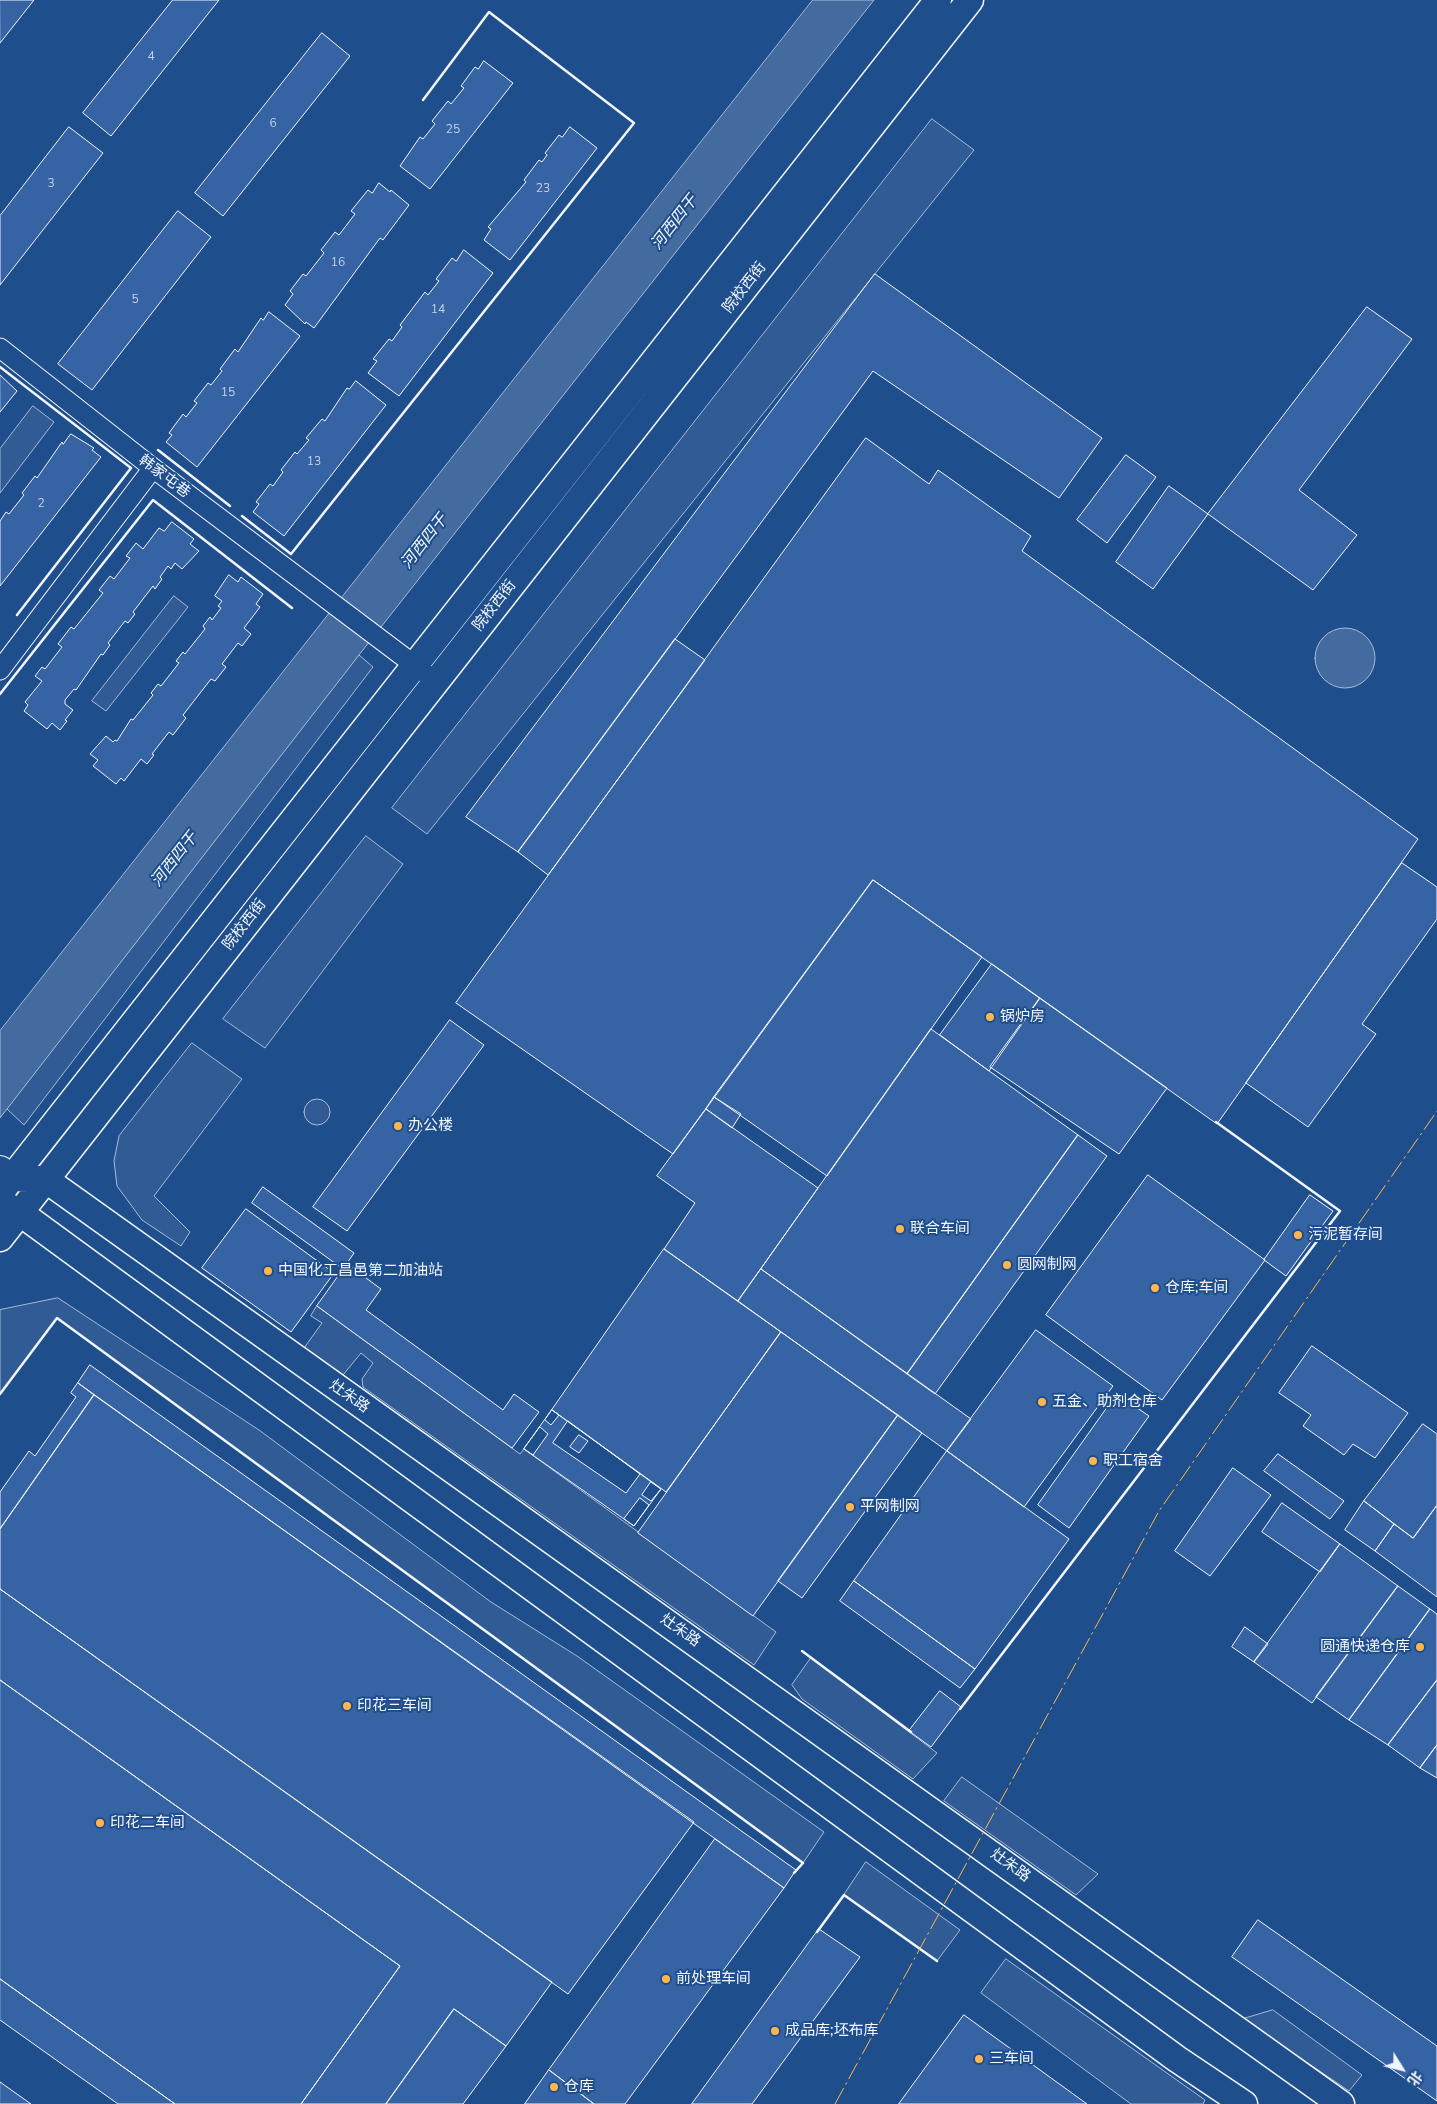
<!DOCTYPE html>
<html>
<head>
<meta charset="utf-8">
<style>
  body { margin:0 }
  #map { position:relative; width:1437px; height:2104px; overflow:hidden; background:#1f4e8c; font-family:"Nunito Sans","Noto Sans SC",sans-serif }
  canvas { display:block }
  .north { position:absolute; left:1377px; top:2044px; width:50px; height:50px; -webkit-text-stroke:4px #1f4e8c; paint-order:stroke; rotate:126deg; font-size:14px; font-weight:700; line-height:20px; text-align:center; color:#f2f6ff }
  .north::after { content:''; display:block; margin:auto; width:18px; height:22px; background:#f2f6ff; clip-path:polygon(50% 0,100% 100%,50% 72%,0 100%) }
</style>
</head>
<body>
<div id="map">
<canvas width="1437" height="2104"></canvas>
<div class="north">北</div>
</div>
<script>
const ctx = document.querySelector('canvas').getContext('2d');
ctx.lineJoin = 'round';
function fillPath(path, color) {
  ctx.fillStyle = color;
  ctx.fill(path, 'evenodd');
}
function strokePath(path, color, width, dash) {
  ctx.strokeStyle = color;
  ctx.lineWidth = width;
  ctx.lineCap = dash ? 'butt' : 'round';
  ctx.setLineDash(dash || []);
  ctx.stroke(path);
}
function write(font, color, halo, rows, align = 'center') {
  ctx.font = font + ' "Nunito Sans","Noto Sans SC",sans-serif';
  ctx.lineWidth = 4;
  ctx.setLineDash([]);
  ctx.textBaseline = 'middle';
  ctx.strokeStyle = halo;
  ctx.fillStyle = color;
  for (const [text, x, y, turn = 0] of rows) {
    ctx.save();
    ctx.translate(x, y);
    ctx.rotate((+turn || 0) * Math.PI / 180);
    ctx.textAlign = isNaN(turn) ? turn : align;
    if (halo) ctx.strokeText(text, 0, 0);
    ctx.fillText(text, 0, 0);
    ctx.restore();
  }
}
const built = new Path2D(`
  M932,119l42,31 -547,684 -35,-26z
  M33,406l21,16 -54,71v-44z
  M174,596l14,11 -82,104 -14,-10z
  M359,655l14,12 -349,458 -17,-16z
  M366,836l37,28 -138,184 -42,-29z
  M192,1043l50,36 -88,117 36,36 -9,14 -39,-26 -25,-34 -3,-25 5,-25z
  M304 1112a13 13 0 1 1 26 0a13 13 0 1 1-26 0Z
  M58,1298l201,132 232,172 86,54 247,176 -21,31 -746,-545 -57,76v-84z
  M317,1306l203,148 4,-5 252,183 -22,33 -391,-278 -1,-8 11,-16 -12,-10 -18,22 -39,-27 18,-25 -11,-7z
  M811,1658l126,95 -24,26 -111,-80 -10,-14z
  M962,1777l136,97 -22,21 -132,-94z
  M866,1862l94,68 -23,31 -93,-66z
  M1006,1959l199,141 -2,4h-72l-150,-111z
  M1273,2010l89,65 -13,16 -106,-72z`);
const water = new Path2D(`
  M813,0h61l-515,655 -359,463v-87z
  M1315 658a30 30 0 1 1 60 0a30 30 0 1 1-60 0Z`);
const building = new Path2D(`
  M0,0h34l-34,43z
  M173,0h46l-108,136 -28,-23z
  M322,33l28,23 -127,160 -28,-23z
  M484,61l29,22 -83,106 -30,-23 20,-29 3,2 12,-15 -3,-3 16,-20 3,3 13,-16 -3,-2 14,-19 3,2z
  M69,127l34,26 -103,132v-69z
  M570,127l27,21 -87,112 -26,-20 7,-11 -3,-2 38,-45 -2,-2 15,-20 3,2 5,-7 -2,-2 14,-18 3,2z
  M379,183l11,9 1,-2 18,15 -26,35 -3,-2 -66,90 -8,-6 -1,2 -20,-19 8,-11 -3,-3 13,-17 3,2 18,-23 -3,-3 14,-18 4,3 16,-21 -4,-3 17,-21 4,3z
  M178,211l33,26 -119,153 -34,-26z
  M464,250l29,23 -94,123 -31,-23 9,-12 -4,-2 16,-20 3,2 10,-14 -2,-2 25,-33 3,3 11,-14 -3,-2 16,-21 4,3z
  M875,274l227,164 -43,60 -186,-127 -355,481 -52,-35z
  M1367,307l45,32 -113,151 58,45 -44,55 -105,-76z
  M269,312l31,24 -103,131 -31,-25 6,-7 -3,-2 14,-19 3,3 11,-14 -3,-2 14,-18 3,2 11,-14 -2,-2 15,-20 3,3 23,-34 2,2z
  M0,375l17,16 -17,21z
  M356,381l30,24 -102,131 -31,-24 6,-8 -3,-2 14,-18 3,2 10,-14 -2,-2 14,-18 2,2 12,-14 -3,-2 16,-19 3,2 22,-33 2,1z
  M71,434l23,14 -2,2 9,7 -101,129v-65l6,-9 3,2 15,-19 -2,-2 13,-17 2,2 25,-36 1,2z
  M866,438l63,46 9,-14 93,66 -9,15 396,288 -201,285 -344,-244 -200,274 -217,-151z
  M1126,455l30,22 -49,66 -30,-23z
  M1169,486l39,28 -55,75 -37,-27z
  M172,522l22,17 -4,5 9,7 -17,18 -7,-6 -4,6 -3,-3 -8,11 2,2 -7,10 -2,-3 -20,26 2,2 -7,9 -3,-2 -17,22 2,2 -7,10 -2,-1 -25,36 -2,-1 -9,11v4l8,6 -8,10 2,1 -7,9 -8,-7 -5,6 -23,-18 4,-6 -3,-3 17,-21 -7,-5 7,-9 3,2 17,-22 -4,-3 13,-17 3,2 29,-36 -4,-3 11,-14 4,3 16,-21 -4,-2 10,-13 7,6 16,-21 5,3z
  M229,575l9,7 3,-5 22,17 -7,10 4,3 -16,21 7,6 -9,12 -4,-3 -16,21 4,3 -11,14 -4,-2 -28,36 3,3 -13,17 -4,-3 -17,22 2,1 -7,9 -6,-5 -17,22 -3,-3 -5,6 -23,-18 5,-6 -8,-6 16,-18 7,6 2,-2 2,1 14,-22 2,1 20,-25 -2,-2 7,-9 3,2 18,-23 -3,-2 7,-9 2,2 20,-25 -2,-3 7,-9 2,3 9,-12 -3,-2 4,-5 -7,-5z
  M675,639l30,21 -157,215 -30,-23z
  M1402,863l35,24v32l-75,105 14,10 -68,93 -62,-44z
  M873,880l109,77 -155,219 -113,-79z
  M992,964l48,34 -51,73 -49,-36z
  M1040,998l127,90 -48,66 -129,-87z
  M450,1020l34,25 -137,186 -34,-24z
  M931,1029l147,106 -171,239 -146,-105z
  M714,1097l27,17 -9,14 -26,-19z
  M706,1109l112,79 -80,113 -74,-52 31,-46 -38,-27z
  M1078,1135l29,21 -172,238 -28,-20z
  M1148,1175l117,85 -103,140 -116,-85z
  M263,1187l91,66 -11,16 -91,-66z
  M1310,1195l23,16 -47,65 -22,-16z
  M246,1209l88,64 -43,59 -89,-64z
  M664,1249l117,83 -115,160 -114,-82z
  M347,1264l34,25 -15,21 137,100 11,-16 25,18 -27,36 -195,-142z
  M761,1269l210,150 -24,32 -209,-150z
  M1036,1330l77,56 -89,121 -77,-56z
  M781,1332l117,83 -145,201 -115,-83z
  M1312,1346l96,67 -33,45 -22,-14 -9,11 -41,-29 8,-11 -32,-22z
  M90,1365l706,505 -12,18 -706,-505z
  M78,1383l16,12 -94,134v-37l29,-41 6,5 41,-59 -5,-4z
  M1117,1394l32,22 -80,112 -31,-23z
  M94,1395l600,427 -126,172 -568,-405v-60z
  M552,1410l109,79 -27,37 -110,-77z
  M552,1410l7,5 -8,10 -6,-5z
  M898,1415l24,18 -120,165 -24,-17z
  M568,1421l72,53 -14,19 -73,-50z
  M1423,1424l14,10v71l-24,33 -49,-37z
  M540,1427l8,7 -15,21 -9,-6z
  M579,1435l9,6 -9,12 -9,-6z
  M947,1451l122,88 -94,130 -121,-88z
  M1278,1454l66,47 -14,18 -66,-48z
  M1233,1468l38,27 -61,81 -35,-25z
  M651,1482l10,7 -10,12 -9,-6z
  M640,1498l9,7 -15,21 -10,-7z
  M1364,1501l30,23 -19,27 -30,-21z
  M1282,1503l58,41 -20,28 -58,-40z
  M1436,1507h1v90l-62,-46 19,-27 19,14z
  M1340,1544l58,42 -86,117 -58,-41z
  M854,1581l121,88 -15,19 -120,-87z
  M1398,1586l32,23 -81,111 -33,-23z
  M0,1589l552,393 -46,64 -52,-37 -68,95h-85l99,-138 -400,-286z
  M1430,1609l7,5v66l-49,65 -39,-25z
  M1245,1627l23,17 -14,18 -22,-15z
  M0,1680l400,286 -99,138h-126l-175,-125z
  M1437,1680v65l-17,23 -32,-23z
  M940,1691l21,16 -30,40 -22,-16z
  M1437,1745v33l-17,-10z
  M715,1839l69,49 -159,216h-31l-45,-34z
  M1258,1920l179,126v55l-205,-144z
  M819,1929l41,28 -108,147h-60z
  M0,1979l175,125h-57l-118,-84z
  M454,2009l52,37 -43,58h-77z
  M964,2015l123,89h-188z
  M549,2070l45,34h-69z
  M0,2082l31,22h-31z`);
const street = new Path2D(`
  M0,348l153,120 272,205
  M0,670l153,-202`);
const secondary = new Path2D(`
  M11,1178l34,1 1296,925
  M4,1188l934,-1188
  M0,1202l19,10 1158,847 67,45
  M0,1238l970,-1238`);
const primary = new Path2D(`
  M0,1170l11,8`);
const wall = new Path2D(`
  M0,367l131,101 -114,147
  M158,450l72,56
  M242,516l49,38 343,-431 -145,-111 -66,88
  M0,694l153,-194 139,108
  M0,1394l57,-76 746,545 -9,10
  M802,1651l109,81
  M960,1709l380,-498 -124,-89
  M817,1932l27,-37 93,66`);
const power = new Path2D(`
  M835,2104l324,-593 278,-400`);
const markers = [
  [990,1017,5,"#ffb74d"],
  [398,1126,5,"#ffb74d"],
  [900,1229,5,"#ffb74d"],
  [1298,1235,5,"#ffb74d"],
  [1007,1265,5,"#ffb74d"],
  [268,1271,5,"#ffb74d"],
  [1155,1288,5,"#ffb74d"],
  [1042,1402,5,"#ffb74d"],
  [1093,1461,5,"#ffb74d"],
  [850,1507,5,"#ffb74d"],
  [1420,1647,5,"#ffb74d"],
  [347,1706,5,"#ffb74d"],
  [100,1823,5,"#ffb74d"],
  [666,1979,5,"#ffb74d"],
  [775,2031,5,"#ffb74d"],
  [979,2059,5,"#ffb74d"],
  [554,2087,5,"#ffb74d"]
];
const numberNames = [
  ["4",151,57],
  ["6",273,124],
  ["25",453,130],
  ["3",51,184],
  ["23",543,189],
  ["16",338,263],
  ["5",135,300],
  ["14",438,310],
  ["15",228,393],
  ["13",314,462],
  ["2",41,504]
];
const streetNames = [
  ["院校西街",745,288,-52],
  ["韩家屯巷",164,477,37],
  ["院校西街",495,606,-52],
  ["院校西街",245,925,-52],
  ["灶朱路",349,1397,35],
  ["灶朱路",680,1631,35],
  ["灶朱路",1010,1866,36]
];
const poiNames = [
  ["锅炉房",1000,1017],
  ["办公楼",408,1126],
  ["联合车间",910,1229],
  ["污泥暂存间",1308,1235],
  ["圆网制网",1017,1265],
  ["中国化工昌邑第二加油站",278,1271],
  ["仓库;车间",1165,1288],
  ["五金、助剂仓库",1052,1402],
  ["职工宿舍",1103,1461],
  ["平网制网",860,1507],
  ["圆通快递仓库",1410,1647,"right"],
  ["印花三车间",357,1706],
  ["印花二车间",110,1823],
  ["前处理车间",676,1979],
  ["成品库;坯布库",785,2031],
  ["三车间",989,2059],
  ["仓库",564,2087]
];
const waterNames = [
  ["河西四干",675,223,-52],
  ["河西四干",425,542,-52],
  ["河西四干",175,860,-52]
];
fillPath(built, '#305b95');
strokePath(built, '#a8bbd7', 1);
fillPath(water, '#446ba0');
strokePath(water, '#a8bbd7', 1);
fillPath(building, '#3563a3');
strokePath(building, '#f2f6ff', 1);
strokePath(street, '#f2f6ff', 21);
strokePath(secondary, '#f2f6ff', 29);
strokePath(primary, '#f2f6ff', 30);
strokePath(street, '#1f4e8c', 19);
strokePath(secondary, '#1f4e8c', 26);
strokePath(primary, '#1f4e8c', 28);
strokePath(wall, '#f2f6ff', 2.5);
strokePath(power, '#ffb74d', 1, [18, 4, 2.5, 4]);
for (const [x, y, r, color] of markers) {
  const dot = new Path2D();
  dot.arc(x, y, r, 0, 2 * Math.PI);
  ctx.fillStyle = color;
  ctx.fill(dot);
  strokePath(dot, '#1f4e8c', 2);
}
write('12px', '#c3d1e8', null, numberNames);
write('15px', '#f2f6ff', '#1f4e8c', streetNames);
write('15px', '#f2f6ff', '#1f4e8c', poiNames, 'left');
write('italic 16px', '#f2f6ff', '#1f4e8c', waterNames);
</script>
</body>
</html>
